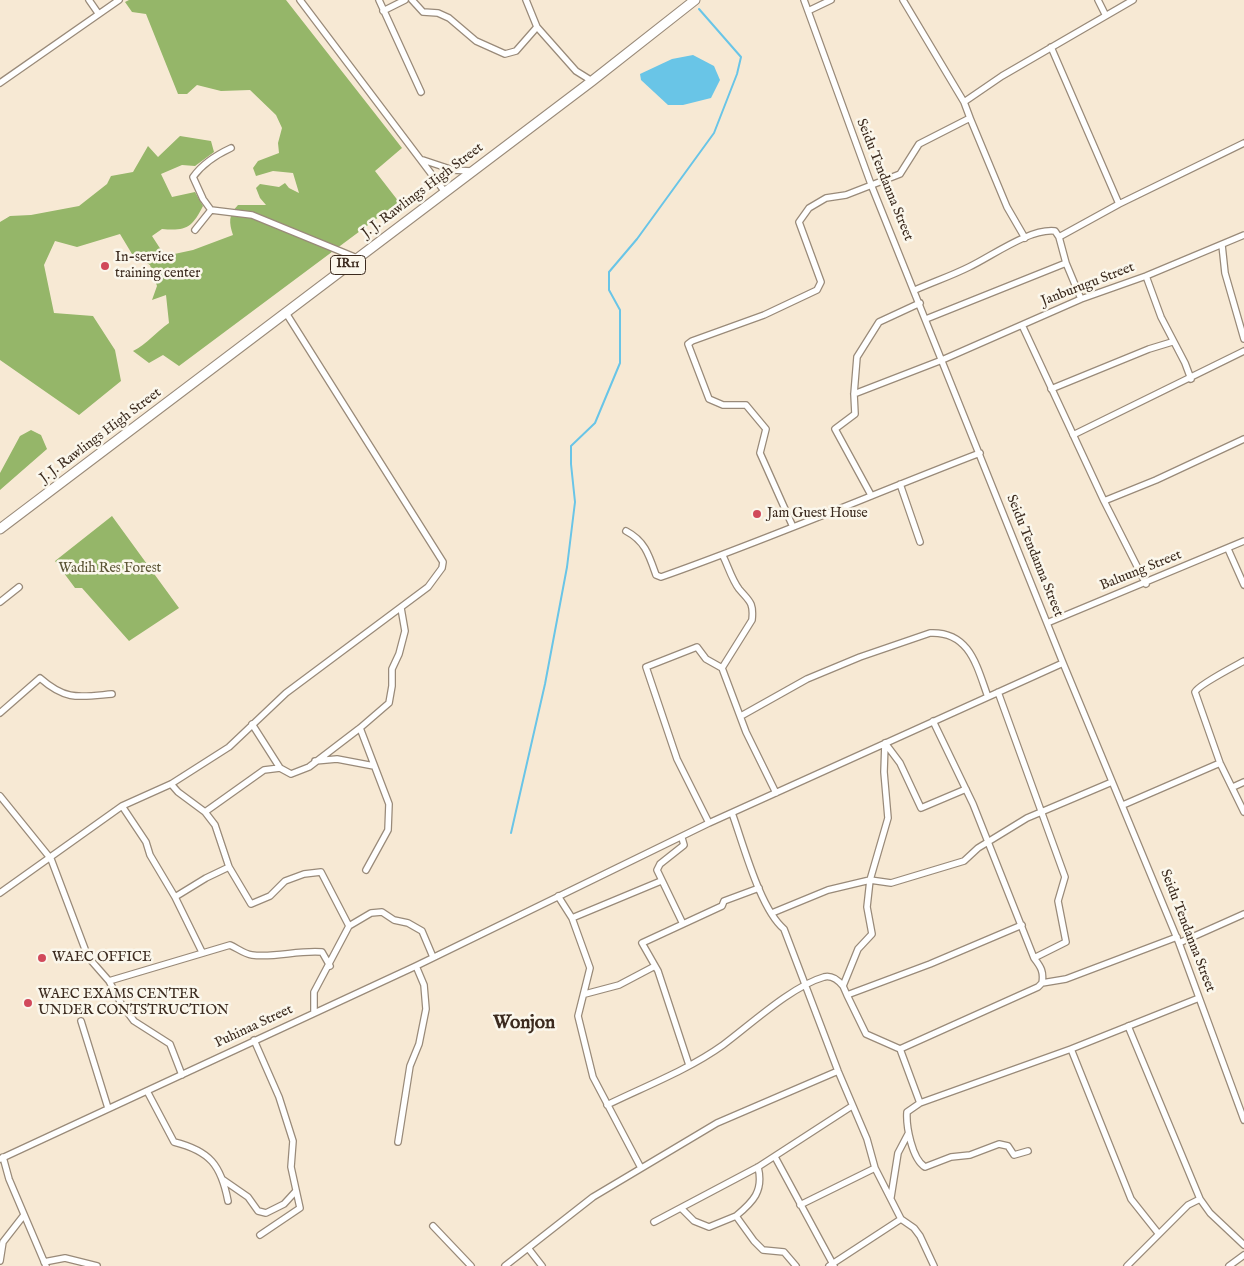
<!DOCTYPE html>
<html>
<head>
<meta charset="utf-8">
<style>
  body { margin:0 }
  canvas { display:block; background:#f7e9d4 }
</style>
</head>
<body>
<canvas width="1244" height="1266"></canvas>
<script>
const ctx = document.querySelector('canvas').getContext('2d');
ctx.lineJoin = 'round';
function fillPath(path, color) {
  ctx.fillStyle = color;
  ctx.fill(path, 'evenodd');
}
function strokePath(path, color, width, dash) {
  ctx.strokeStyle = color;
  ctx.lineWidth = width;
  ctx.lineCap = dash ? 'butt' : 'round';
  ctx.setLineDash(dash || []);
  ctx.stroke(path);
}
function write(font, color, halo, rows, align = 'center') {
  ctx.font = font + ' "IM FELL English",serif';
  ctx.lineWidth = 5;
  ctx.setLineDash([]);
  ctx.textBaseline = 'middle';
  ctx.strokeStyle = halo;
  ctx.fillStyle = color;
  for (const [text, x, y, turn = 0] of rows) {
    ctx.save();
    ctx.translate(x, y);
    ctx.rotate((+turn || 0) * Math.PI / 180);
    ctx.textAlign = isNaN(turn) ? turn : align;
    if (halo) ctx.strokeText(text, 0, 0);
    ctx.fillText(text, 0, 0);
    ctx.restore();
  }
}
const forest = new Path2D(`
  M129,0h157l116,148 -27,23 24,31 -220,164 -16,-11 -14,8 -16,-12c14,-7 23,-19 36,-28l-3,-28 -14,5 5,-14 -7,-21 -18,-11 -12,-20 -43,13 -22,-6 -11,24 10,48 39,3 22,34 6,31 -42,34 -79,-55v-138l10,-6 21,-1 48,-9 28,-22 4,-8 22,-4 15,-26 10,11 22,-21 31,5 3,11 -19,14 -13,-1 -21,9 11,23 23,-5 8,14c-11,22 -17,25 -41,23l-10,7 13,20 28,-6 40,-15c-4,-12 -5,-20 5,-30h28l-6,-7 -4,-10 4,-4 19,3 6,-4 4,5 10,5 -6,-20 -20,-2 -17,5 -3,-8 5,-7 21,-8 -1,-10 4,-15 -6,-13 -26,-25 -29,1 -24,-6 -10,9h-9l-32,-80 -14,-2 -7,-10z
  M31,430l10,5 6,14 -47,41v-17l20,-37z
  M112,516l67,92 -50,33 -47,-53h-7l-20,-27z`);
const water = new Path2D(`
  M693,55l21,11 6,14 -9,18 -28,7h-15l-27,-25 -1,-6 32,-15z`);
const stream = new Path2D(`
  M511,833l34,-149 22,-117 8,-65 -4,-38v-18l24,-23 25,-60v-53l-11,-20v-18l28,-33 77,-106 23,-59 4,-17 -42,-48`);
const street = new Path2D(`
  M89,0l9,13
  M300,0l145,192
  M379,0l42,92
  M412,0l11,12 15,1 11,5 27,23 29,13 11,-3 21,-24 39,44 16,10
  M526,0l11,27
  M804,0l68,187 191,476 116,280 65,177
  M1098,0l7,14
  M383,11l22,-11
  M808,11l23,-11
  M1051,47l68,157 -60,33 7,26
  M0,83l119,-83
  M964,102l38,-26 131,-76
  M970,118l37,89 18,31
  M231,148c-15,7 -28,15 -38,29l10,22 8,11 41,5 105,43
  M423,160l30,10 18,1
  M1119,204l125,-61
  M195,230l16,-20
  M1222,245l3,28 19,66
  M1146,276l15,41 24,46 6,16
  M915,290c18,-8 36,-14 54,-23 23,-11 61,-39 86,-36l4,6
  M926,319l140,-56 15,36
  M1022,325l82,176 42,83
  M1051,389l98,-40 23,-7
  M854,394l88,-34 139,-61 65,-23 98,-41
  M1073,435l171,-84
  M900,484l20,58
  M871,495l-36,-66 20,-15 -1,-20 3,-37 22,-35 41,-19
  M1104,501l52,-21 88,-41
  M793,527l-33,-74 6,-24 -20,-24h-23l-14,-6 -21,-55 4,-3 72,-26 53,-25 4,-8 -22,-60 10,-14 17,-10 20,-3 54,-21 19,-30 51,-26 -6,-16 -61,-102
  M626,531c19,10 23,24 30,44l5,2c108,-38 212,-83 319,-124
  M1228,549l16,36
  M723,556c5,10 9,24 16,33 10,12 15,13 13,31l-30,48 24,64 30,61
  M0,602l19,-15
  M1047,623l197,-82
  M1244,661c-9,5 -46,24 -49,31l25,71 24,49
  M998,692l67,185 -7,24 8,41 -32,16
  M0,713l40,-35c26,23 39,19 72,16
  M741,716l66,-37 53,-22 70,-24c40,-2 47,34 58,64
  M252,724l28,44
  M360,728l29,76 -1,26 -22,40
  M885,743l15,20 21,45 45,-19
  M315,761l22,-2 37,7
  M171,784l7,8 27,20 10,13 14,42 22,37 19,-8 15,-15 19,-7 17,-2 28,54
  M1233,787l11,-5
  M0,796l51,63 37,98 21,24 13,24 12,16 36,23 12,31
  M1123,805l97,-42
  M122,806l24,36 4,13 25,42 27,55
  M205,812l59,-42 16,-2 11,6 18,-7 51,-39 29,-25 3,-17v-17l7,-15 6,-23 -4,-23
  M732,813c11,30 28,96 52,116l54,142 29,68 8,29 26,51 13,9 6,8 14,30
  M709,823l-32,-64 -31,-92 51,-20 9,12 16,9
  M682,838l2,7 -24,19 -3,6 26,54
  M0,893l122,-87 49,-22 58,-37 57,-54 142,-106 14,-19 1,-6 -157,-249
  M558,896l14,22 89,-37
  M175,897l31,-19 23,-11
  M772,913l56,-23 42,-10 21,3 73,-22 14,-13 49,-30 85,-36
  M572,918l18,50 -12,48 15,61 48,91
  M1179,943l65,-29
  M109,981l121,-36c7,3 14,9 22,10 23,3 46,-5 70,-3l8,14
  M1042,983l24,-4 111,-42
  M843,986l4,9 83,-31 92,-39
  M585,994l34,-9 36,-19
  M847,995l19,39 34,15 20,54
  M314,1013v-21l35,-66 22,-13 11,-1 12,8 14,3 14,8 11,26
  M81,1021l27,87
  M1128,1026l72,173 10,14 34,32
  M254,1040l25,57 14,44 -2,26 9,41 -40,27
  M900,1049l138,-62 4,-4c2,-11 -1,-16 -8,-25l-61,-154 -40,-83
  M1071,1049l60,150 27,34
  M689,1065l-31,-94 -16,-28 80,-37 2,-5 35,-13
  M147,1091l27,51c36,9 47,23 54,59
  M607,1105c39,-19 81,-35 116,-60 27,-20 69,-59 101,-68 8,-2 14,3 19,9l15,-37 14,-15 -5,-27 3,-27 18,-62 -4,-46 1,-29
  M398,1142l12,-76 9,-22 7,-35 -2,-24 -8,-19
  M1028,1151l-14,4 -6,-9 -9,-2 -29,11 -19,2 -26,10c-13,-8 -19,-41 -18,-55l13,-9 151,-54 128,-51
  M3,1157l6,22 37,87
  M775,1157l59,109
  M0,1159l416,-193 293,-143 354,-160
  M758,1167c6,24 -5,35 -22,49l18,25 9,9 21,2 12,14
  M222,1179l26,18 10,14 8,2 18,-9 11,-12
  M891,1197l7,-44 10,-19
  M800,1205l75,-37
  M681,1208l13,13 15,6 27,-11
  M654,1222l104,-55 94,-61
  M433,1226l38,40
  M528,1248l14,18
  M0,1261l3,-19 21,-27
  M44,1262l21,-4 32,8
  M505,1266l88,-69 124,-74 121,-52
  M829,1266l72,-47
  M1127,1266l61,-61 12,-6
  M1229,1266l15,-11`);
const primary = new Path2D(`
  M0,529l592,-448 103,-81`);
const markers = [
  [105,266,5,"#d1495b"],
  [757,514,5,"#d1495b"],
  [42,958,5,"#d1495b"],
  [28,1003,5,"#d1495b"]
];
const shields = [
  [348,265,35]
];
const shieldNames = [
  ["IR11",348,265]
];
const streetNames = [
  ["Seidu Tendanna Street",884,180,68],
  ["J. J. Rawlings High Street",423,191,-37],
  ["Janburugu Street",1088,285,-21],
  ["J. J. Rawlings High Street",101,436,-37],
  ["Seidu Tendanna Street",1034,556,68],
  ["Baluung Street",1141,571,-22],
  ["Seidu Tendanna Street",1187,931,69],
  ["Puhinaa Street",254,1027,-25]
];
const poiNames = [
  ["In-service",115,258],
  ["training center",115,274],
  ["Jam Guest House",767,514],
  ["WAEC OFFICE",52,958],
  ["WAEC EXAMS CENTER",38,995],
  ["UNDER CONTSTRUCTION",38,1011]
];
const parkNames = [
  ["Wadih Res Forest",110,569]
];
const districtNames = [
  ["Wonjon",524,1024]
];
fillPath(forest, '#95b669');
fillPath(water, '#69c5e7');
strokePath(stream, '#69c5e7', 2);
strokePath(street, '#998a79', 8);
strokePath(primary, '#998a79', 11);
strokePath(street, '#fff', 5.5);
strokePath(primary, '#fff', 9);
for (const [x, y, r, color] of markers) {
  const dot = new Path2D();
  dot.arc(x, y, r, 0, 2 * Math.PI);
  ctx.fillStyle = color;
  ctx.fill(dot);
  strokePath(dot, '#fbf7ec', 2);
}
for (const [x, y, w] of shields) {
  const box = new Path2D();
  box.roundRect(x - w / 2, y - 9.5, w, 19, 4);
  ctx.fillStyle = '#fbf7ec';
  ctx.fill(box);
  strokePath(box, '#3b2a1e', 1);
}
write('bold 12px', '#3b2a1e', null, shieldNames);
write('14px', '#3b2a1e', '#fbf7ec', streetNames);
write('14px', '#3b2a1e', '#fbf7ec', poiNames, 'left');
write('14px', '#5b5435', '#fbf7ec', parkNames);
write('bold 19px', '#3b2a1e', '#fbf7ec', districtNames);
</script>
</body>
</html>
